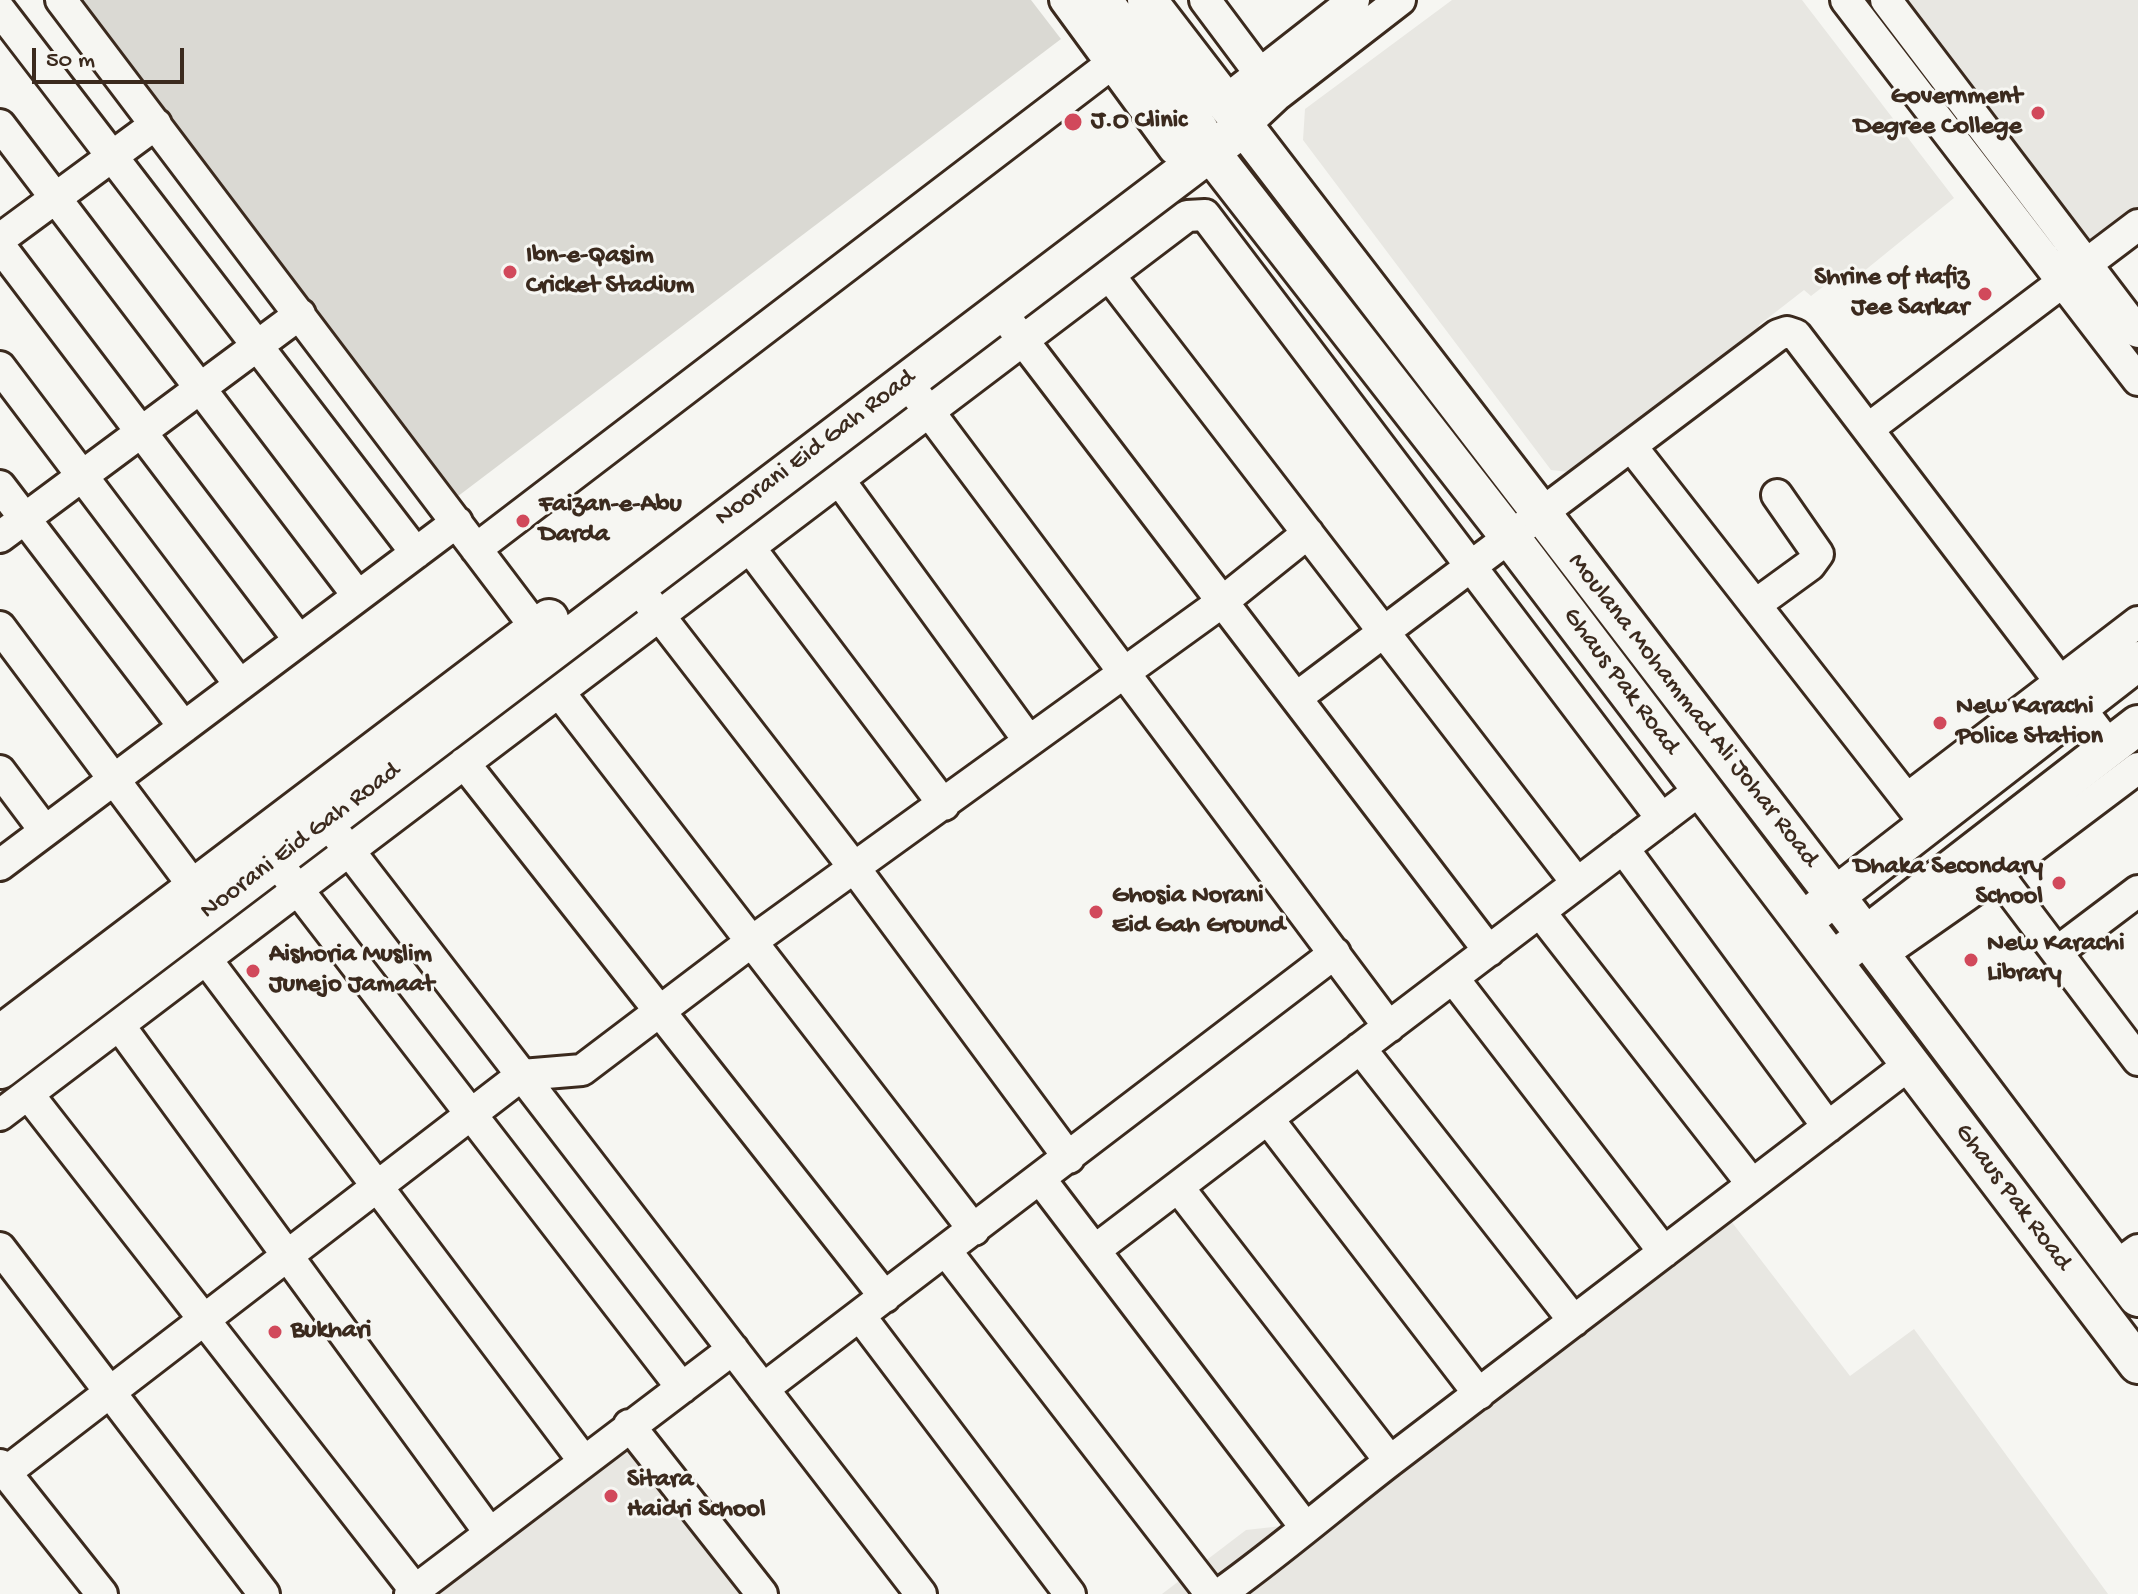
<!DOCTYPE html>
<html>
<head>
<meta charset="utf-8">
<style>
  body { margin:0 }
  #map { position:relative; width:2138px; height:1594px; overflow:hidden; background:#f6f6f2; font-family:"Gochi Hand",sans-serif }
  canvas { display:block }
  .scale { position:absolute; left:32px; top:48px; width:152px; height:36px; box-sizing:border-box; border:4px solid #3b2a1e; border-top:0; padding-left:10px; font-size:24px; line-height:28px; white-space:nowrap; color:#3b2a1e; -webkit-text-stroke:6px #f6f6f2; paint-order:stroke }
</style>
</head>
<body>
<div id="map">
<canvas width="2138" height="1594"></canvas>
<div class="scale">50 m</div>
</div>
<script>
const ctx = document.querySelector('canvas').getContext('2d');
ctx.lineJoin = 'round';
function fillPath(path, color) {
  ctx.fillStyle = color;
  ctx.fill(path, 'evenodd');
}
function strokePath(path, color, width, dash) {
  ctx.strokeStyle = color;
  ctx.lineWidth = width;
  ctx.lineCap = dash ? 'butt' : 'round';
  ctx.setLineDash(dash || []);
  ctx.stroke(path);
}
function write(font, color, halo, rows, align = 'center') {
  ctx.font = font + ' "Gochi Hand",sans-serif';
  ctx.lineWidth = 6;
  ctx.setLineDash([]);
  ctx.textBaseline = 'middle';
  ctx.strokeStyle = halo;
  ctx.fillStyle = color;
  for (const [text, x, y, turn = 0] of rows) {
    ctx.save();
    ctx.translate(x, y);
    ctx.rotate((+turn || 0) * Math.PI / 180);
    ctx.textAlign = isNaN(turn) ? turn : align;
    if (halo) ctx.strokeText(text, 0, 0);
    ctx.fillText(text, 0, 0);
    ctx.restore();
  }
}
const built = new Path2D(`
  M1452,0h350l152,198 -112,91 -9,-10 -22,17 -7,-6 -45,35 -2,13 -179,135 -27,-3 -248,-330 2,-31z
  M1854,0h284v225l-74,56z
  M1721,1208l129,168 64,-47 194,265h-946l84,-64 63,-7z
  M629,1425l133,169h-352z`);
const green = new Path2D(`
  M61,0h970l30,39 -616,467z`);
const minor = new Path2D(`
  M61,0l475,628
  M1065,0l109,149
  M1205,0l68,91
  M1846,0l292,380
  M1886,0l252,332
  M0,10l416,543
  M1225,101l129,-101
  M0,125l358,471
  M1245,125l31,-29 124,-96
  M0,239l156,-115
  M0,246l299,394
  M1109,275l468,608
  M1012,326l477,625
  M0,367l240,318
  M918,397l471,630
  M1868,429l270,-204
  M1631,446l296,379
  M840,481l189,260
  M0,486l184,241
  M0,537l300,-223
  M750,548l194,257
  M476,549l660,-504
  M648,601l208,269 213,288
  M1755,605l55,-40 8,-11 -41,-59
  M0,627l195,261
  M559,692l415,538
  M1296,698l482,-363 9,-3 9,3 313,411
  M464,763l421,534
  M0,771l45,60
  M1907,799l231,-177
  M337,835l584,759
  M1623,848l205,279
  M1987,860l151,200
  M0,865l457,-343
  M285,873l397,515
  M1540,912l212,272
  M2057,952l81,-61
  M1881,955l116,-81 141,-106
  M206,959l377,501
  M1453,978l211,274
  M119,1025l370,507
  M1360,1048l214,273
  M28,1094l387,496
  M0,1115l1187,-899 18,-1 457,604
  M1268,1119l211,275
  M1041,1180l264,347
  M1178,1187l212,274
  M0,1248l264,346
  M1095,1250l606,-461
  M946,1251l265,343
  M2115,1267l23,-17
  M860,1316l210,278
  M763,1389l572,-436
  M629,1425l133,169
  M0,1465l10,4 512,-394 60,-5 169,-128 471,-340 86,-69
  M2,1468l100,126
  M410,1594l323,-245
  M1220,1594c59,-42 113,-89 170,-133l520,-397`);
const major = new Path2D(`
  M1102,0l97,130 12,23 299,384 628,827
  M1147,0l719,936 272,361
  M1815,912l323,-251
  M1846,951l292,-226
  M0,1035l549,-416
  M0,1069l1230,-932`);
const markers = [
  [2038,113,8,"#d1495b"],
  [1073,122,10,"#d1495b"],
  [510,272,8,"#d1495b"],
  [1985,294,8,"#d1495b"],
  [523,521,8,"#d1495b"],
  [1940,723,8,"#d1495b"],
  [2059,883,8,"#d1495b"],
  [1096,912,8,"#d1495b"],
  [1971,960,8,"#d1495b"],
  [253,971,8,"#d1495b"],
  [275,1332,8,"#d1495b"],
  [611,1496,8,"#d1495b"]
];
const poiNames = [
  ["Government",2022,98,"right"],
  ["Degree College",2022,128,"right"],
  ["J.O Clinic",1091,122],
  ["Ibn-e-Qasim",526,257],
  ["Cricket Stadium",526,287],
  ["Shrine of Hafiz",1969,279,"right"],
  ["Jee Sarkar",1969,309,"right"],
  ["Faizan-e-Abu",539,506],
  ["Darda",539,536],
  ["New Karachi",1956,708],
  ["Police Station",1956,738],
  ["Dhaka Secondary",2043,868,"right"],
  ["School",2043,898,"right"],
  ["Ghosia Norani",1112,897],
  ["Eid Gah Ground",1112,927],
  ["New Karachi",1987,945],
  ["Library",1987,975],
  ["Aishoria Muslim",269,956],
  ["Junejo Jamaat",269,986],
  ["Bukhari",291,1332],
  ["Sitara",627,1481],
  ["Haidri School",627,1511]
];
const streetNames = [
  ["Noorani Eid Gah Road",816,449,-37],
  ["Ghaus Pak Road",1620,682,53],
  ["Moulana Mohammad Ali Johar Road",1692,711,52],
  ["Noorani Eid Gah Road",301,842,-37],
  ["Ghaus Pak Road",2012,1198,53]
];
fillPath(built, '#e8e7e2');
fillPath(green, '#dad9d3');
strokePath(minor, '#3b2a1e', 36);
strokePath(major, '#3b2a1e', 44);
strokePath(minor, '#f6f6f2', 30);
strokePath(major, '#f6f6f2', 38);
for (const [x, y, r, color] of markers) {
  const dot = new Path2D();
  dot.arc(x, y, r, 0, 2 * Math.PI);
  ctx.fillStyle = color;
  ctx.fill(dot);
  strokePath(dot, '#f6f6f2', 3);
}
write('bold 26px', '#3b2a1e', '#f6f6f2', poiNames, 'left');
write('26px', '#3b2a1e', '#f6f6f2', streetNames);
</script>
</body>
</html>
